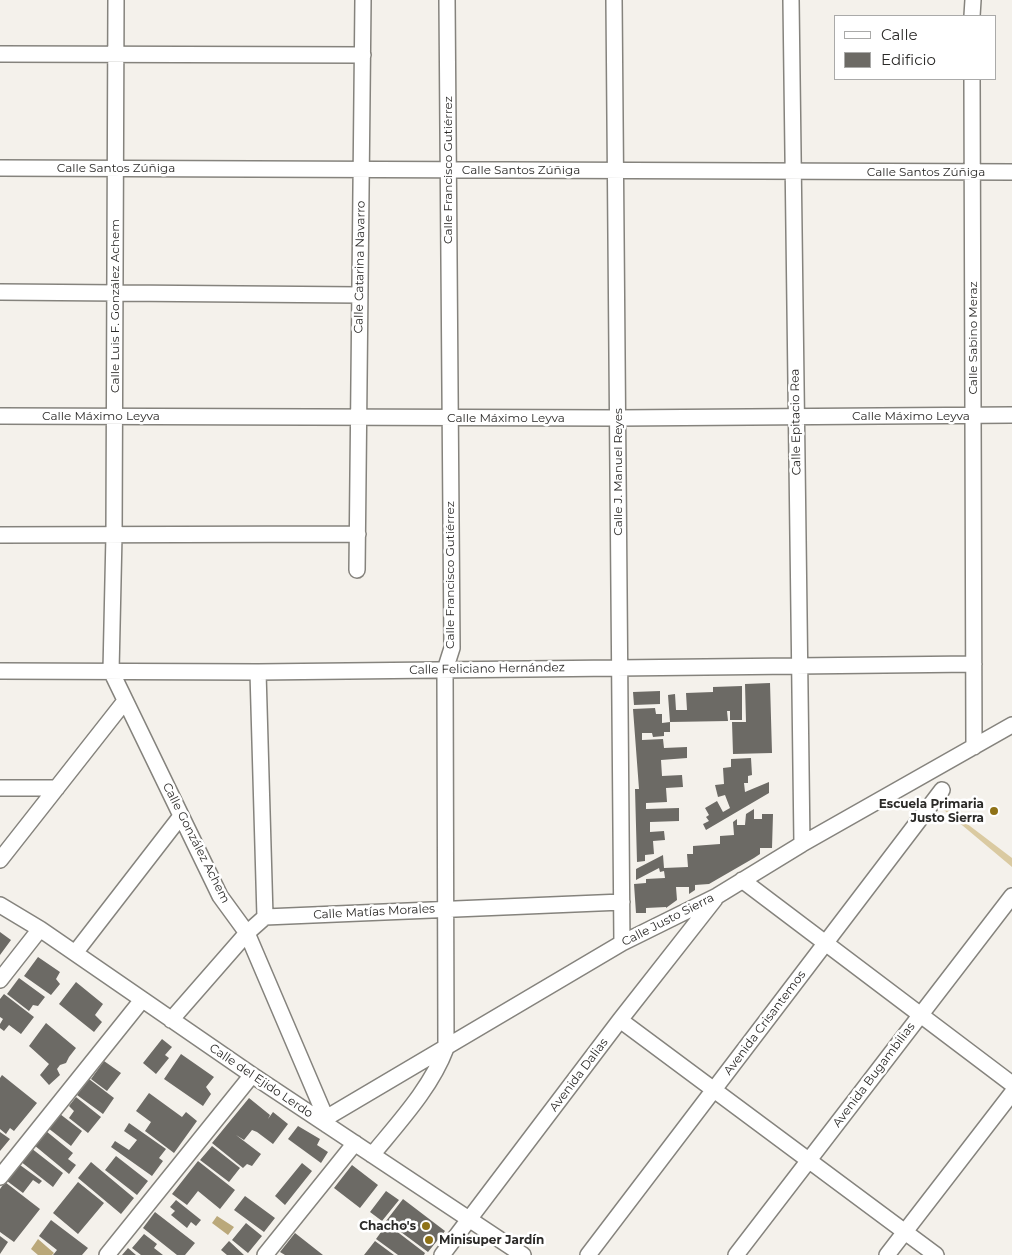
<!DOCTYPE html>
<html>
<head>
<meta charset="utf-8">
<style>
  body { margin:0 }
  #map { position:relative; width:1012px; height:1255px; overflow:hidden; background:#f4f1eb; font-family:Montserrat,sans-serif }
  canvas { display:block }
  .legend { position:absolute; left:834px; top:15px; width:162px; height:65px; box-sizing:border-box; background:#fff; border:1px solid #aaaaa9; margin:0; padding:6px 9px; list-style:none; font-size:15px; color:#2b2a28 }
  .legend li { display:flex; align-items:center; gap:10px; height:25px }
  .legend b { width:25px; border:1px solid #aaaaa9 }
</style>
</head>
<body>
<div id="map">
<canvas width="1012" height="1255"></canvas>
<ul class="legend">
<li><b style="height:6px;background:#fff"></b>Calle</li>
<li><b style="height:14px;background:#6c6a65"></b>Edificio</li>
</ul>
</div>
<script>
const ctx = document.querySelector('canvas').getContext('2d');
ctx.lineJoin = 'round';
function fillPath(path, color) {
  ctx.fillStyle = color;
  ctx.fill(path, 'evenodd');
}
function strokePath(path, color, width, dash) {
  ctx.strokeStyle = color;
  ctx.lineWidth = width;
  ctx.lineCap = dash ? 'butt' : 'round';
  ctx.setLineDash(dash || []);
  ctx.stroke(path);
}
function write(font, color, halo, rows, align = 'center') {
  ctx.font = font + ' Montserrat,sans-serif';
  ctx.lineWidth = 5;
  ctx.setLineDash([]);
  ctx.textBaseline = 'middle';
  ctx.strokeStyle = halo;
  ctx.fillStyle = color;
  for (const [text, x, y, turn = 0] of rows) {
    ctx.save();
    ctx.translate(x, y);
    ctx.rotate((+turn || 0) * Math.PI / 180);
    ctx.textAlign = isNaN(turn) ? turn : align;
    if (halo) ctx.strokeText(text, 0, 0);
    ctx.fillText(text, 0, 0);
    ctx.restore();
  }
}
const green = new Path2D(`
  M945,807l67,51v9l-68,-57z`);
const water = new Path2D(`
  M217,1216l17,11 -6,8 -16,-12z
  M38,1239l16,14 -2,2h-14l-7,-6z`);
const building = new Path2D(`
  M770,683l2,70 -39,1 -1,-32h14l-1,-38z
  M742,686v34h-12v-9h-3l1,10 -58,1 -2,-27 7,-1 1,16h11l-1,-17 27,-1v-5z
  M660,691v13l-26,1 -1,-13z
  M655,708l1,6h6v9l8,-1v10h-6v4l-11,1 -1,-4h-10v7l21,-1 1,9 23,-1v11l-26,2 1,16 20,-1 1,12 -17,1 1,14 -21,1v6l33,-1v13l-29,1v10l14,-1 1,9 -12,1 1,13 -9,1v6l-8,1 -2,-73h4l-6,-80z
  M751,758l1,17 -4,1v7h-4l1,9 24,-10v11l-63,37 -3,-6 6,-3 -3,-4 3,-2 -4,-7 12,-7 6,11 7,-4 -5,-13 -7,2 -3,-12 9,-1 -1,-16 8,-1v-8z
  M754,809v10h8v-5h11l-1,34h-12v6l-6,4 -45,26 -14,1v5l-6,4v-7h-13l1,13 -11,8v-1l-20,1v5h-10l-2,-29 12,-1v-4l19,-1 -1,-7 -4,1 -1,-4 -23,12v-11l27,-14 1,13 24,-1 -1,-13h6v-8l27,-2v-8l14,-1 -1,-13 4,-3v6h8l1,-11z
  M0,932l11,8 -11,15z
  M38,957l22,15 -4,7 4,5 -9,11 -27,-19z
  M19,978l26,19 -7,9 -5,-1 -4,6 -22,-17z
  M76,982l27,22 -8,11 7,7 -8,10 -35,-28z
  M4,994l30,23 -13,17 -12,-9 -5,6 -4,-3v-4l3,-5 -3,-2v-18z
  M46,1023l30,25 -7,9 -3,6 -6,2 -3,4 3,6 -11,10 -9,-10 9,-11 -20,-18z
  M162,1039l10,8 -7,8 4,3 -13,16 -13,-11z
  M181,1054l33,23 -8,10 5,7 -8,12 -39,-27z
  M104,1061l17,12 -14,18 -16,-12z
  M2,1075l35,28 -23,28 -4,-3 -4,6 -6,-5v-51z
  M89,1079l25,19 -11,16 -26,-19z
  M149,1093l33,24 4,-5 11,9 -23,32 -29,-22 6,-9 -15,-11z
  M76,1097l25,20 -13,16 -19,-15 5,-7 -5,-5z
  M249,1098l21,17 -2,4 5,-7 15,12 -15,20 -16,-12 -5,-2 -8,10 -8,-5 25,19 -9,12 -5,-2 -4,4 -31,-25z
  M60,1114l22,17 -11,15 -23,-18z
  M129,1123l37,26 -7,9 4,3 -11,15 -41,-29 4,-6 14,9 8,-10 -13,-9z
  M298,1126l22,13 -3,6 11,7 -7,11 -33,-24z
  M46,1131l27,22 -5,6 8,6 -7,9 -35,-29z
  M0,1132l10,7 -10,12z
  M212,1146l28,22 -11,14 -29,-22z
  M31,1148l32,25 -10,14 -33,-26z
  M116,1156l32,25 -11,14 -32,-25z
  M198,1161l37,29 -15,19 -22,-18 -11,14 -15,-11z
  M91,1162l43,36 -13,16 -43,-36z
  M302,1163l10,8 -27,34 -10,-9z
  M20,1165l22,16 -3,3 -6,-4 -10,13 -16,-12z
  M352,1165l26,20 -18,23 -26,-20z
  M5,1182l35,27 -26,33 -14,-10v-43z
  M78,1182l26,21 -26,31 -25,-21z
  M386,1191l13,9 -17,21 -12,-9z
  M245,1196l30,22 -11,14 -30,-22z
  M403,1199l42,32 -17,21 -42,-31z
  M176,1200l25,20 -5,6 -5,-4 -4,6 -16,-13 4,-4 -5,-4z
  M155,1212l40,31 -10,12h-8l-34,-27z
  M51,1220l37,28 -6,7h-29l4,-5 -18,-14z
  M246,1223l16,13 -14,17 -16,-13z
  M387,1224l38,29 -1,2h-26l-22,-16z
  M295,1233l28,22h-38l-5,-3z
  M144,1234l13,10 -3,4 9,7h-22l-9,-7z
  M0,1236l8,6 -8,12z
  M229,1241l15,14h-17l-6,-5z
  M375,1241l19,14h-30z
  M128,1248l8,7h-14z`);
const street = new Path2D(`
  M116,0l-2,535 -3,136 109,225 27,37 79,185 1,7
  M614,0l8,943
  M791,0l11,844
  M972,16l1,-16
  M0,54l363,1
  M972,79l2,668
  M0,168l1012,4
  M0,292l360,3
  M0,416l618,2 394,-3
  M0,535l358,-1
  M357,570l6,-570
  M0,671l258,1 716,-8
  M258,672l7,245
  M0,788h57
  M0,860l125,-159
  M742,880l270,204
  M0,905l40,24 212,146 271,180
  M75,953l106,-137
  M0,980l40,-51
  M171,1020l76,-87 18,-16 357,-15
  M620,1020l316,235
  M326,1118l296,-175 95,-47 85,-52 210,-119
  M372,1155c27,-33 59,-67 74,-107l-1,-378 7,-22 -5,-648
  M0,1177l142,-177
  M107,1255l145,-180
  M265,1255l90,-112
  M442,1255l178,-235 95,-121
  M588,1255l354,-465
  M736,1255l276,-359
  M887,1255l125,-162`);
const markers = [
  [994,811,5,"#8f7217"],
  [426,1226,5,"#8f7217"],
  [429,1240,5,"#8f7217"]
];
const streetNames = [
  ["Calle Santos Zúñiga",116,168],
  ["Calle Francisco Gutiérrez",448,170,-90],
  ["Calle Santos Zúñiga",521,170],
  ["Calle Santos Zúñiga",926,172],
  ["Calle Catarina Navarro",360,267,-89],
  ["Calle Luis F. González Achem",115,306,-90],
  ["Calle Sabino Meraz",973,338,-90],
  ["Calle Máximo Leyva",101,416],
  ["Calle Máximo Leyva",911,416],
  ["Calle Máximo Leyva",506,418],
  ["Calle Epitacio Rea",796,422,-91],
  ["Calle J. Manuel Reyes",618,472,-90],
  ["Calle Francisco Gutiérrez",450,575,-90],
  ["Calle Feliciano Hernández",487,669,-1],
  ["Calle González Achem",196,843,63],
  ["Calle Matías Morales",374,912,-3],
  ["Calle Justo Sierra",668,920,-27],
  ["Avenida Crisantemos",765,1023,-53],
  ["Avenida Dalias",579,1075,-53],
  ["Avenida Bugambilias",874,1075,-53],
  ["Calle del Ejido Lerdo",261,1081,34]
];
const poiNames = [
  ["Escuela Primaria",984,804],
  ["Justo Sierra",984,818],
  ["Chacho's",416,1226],
  ["Minisuper Jardín",439,1240,"left"]
];
fillPath(green, '#dacaa1');
fillPath(water, '#baa87a');
fillPath(building, '#6c6a65');
strokePath(street, '#85837d', 18);
strokePath(street, '#fff', 15);
for (const [x, y, r, color] of markers) {
  const dot = new Path2D();
  dot.arc(x, y, r, 0, 2 * Math.PI);
  ctx.fillStyle = color;
  ctx.fill(dot);
  strokePath(dot, '#fff', 2);
}
write('12px', '#2b2a28', '#fff', streetNames);
write('bold 12px', '#2b2a28', '#fff', poiNames, 'right');
</script>
</body>
</html>
